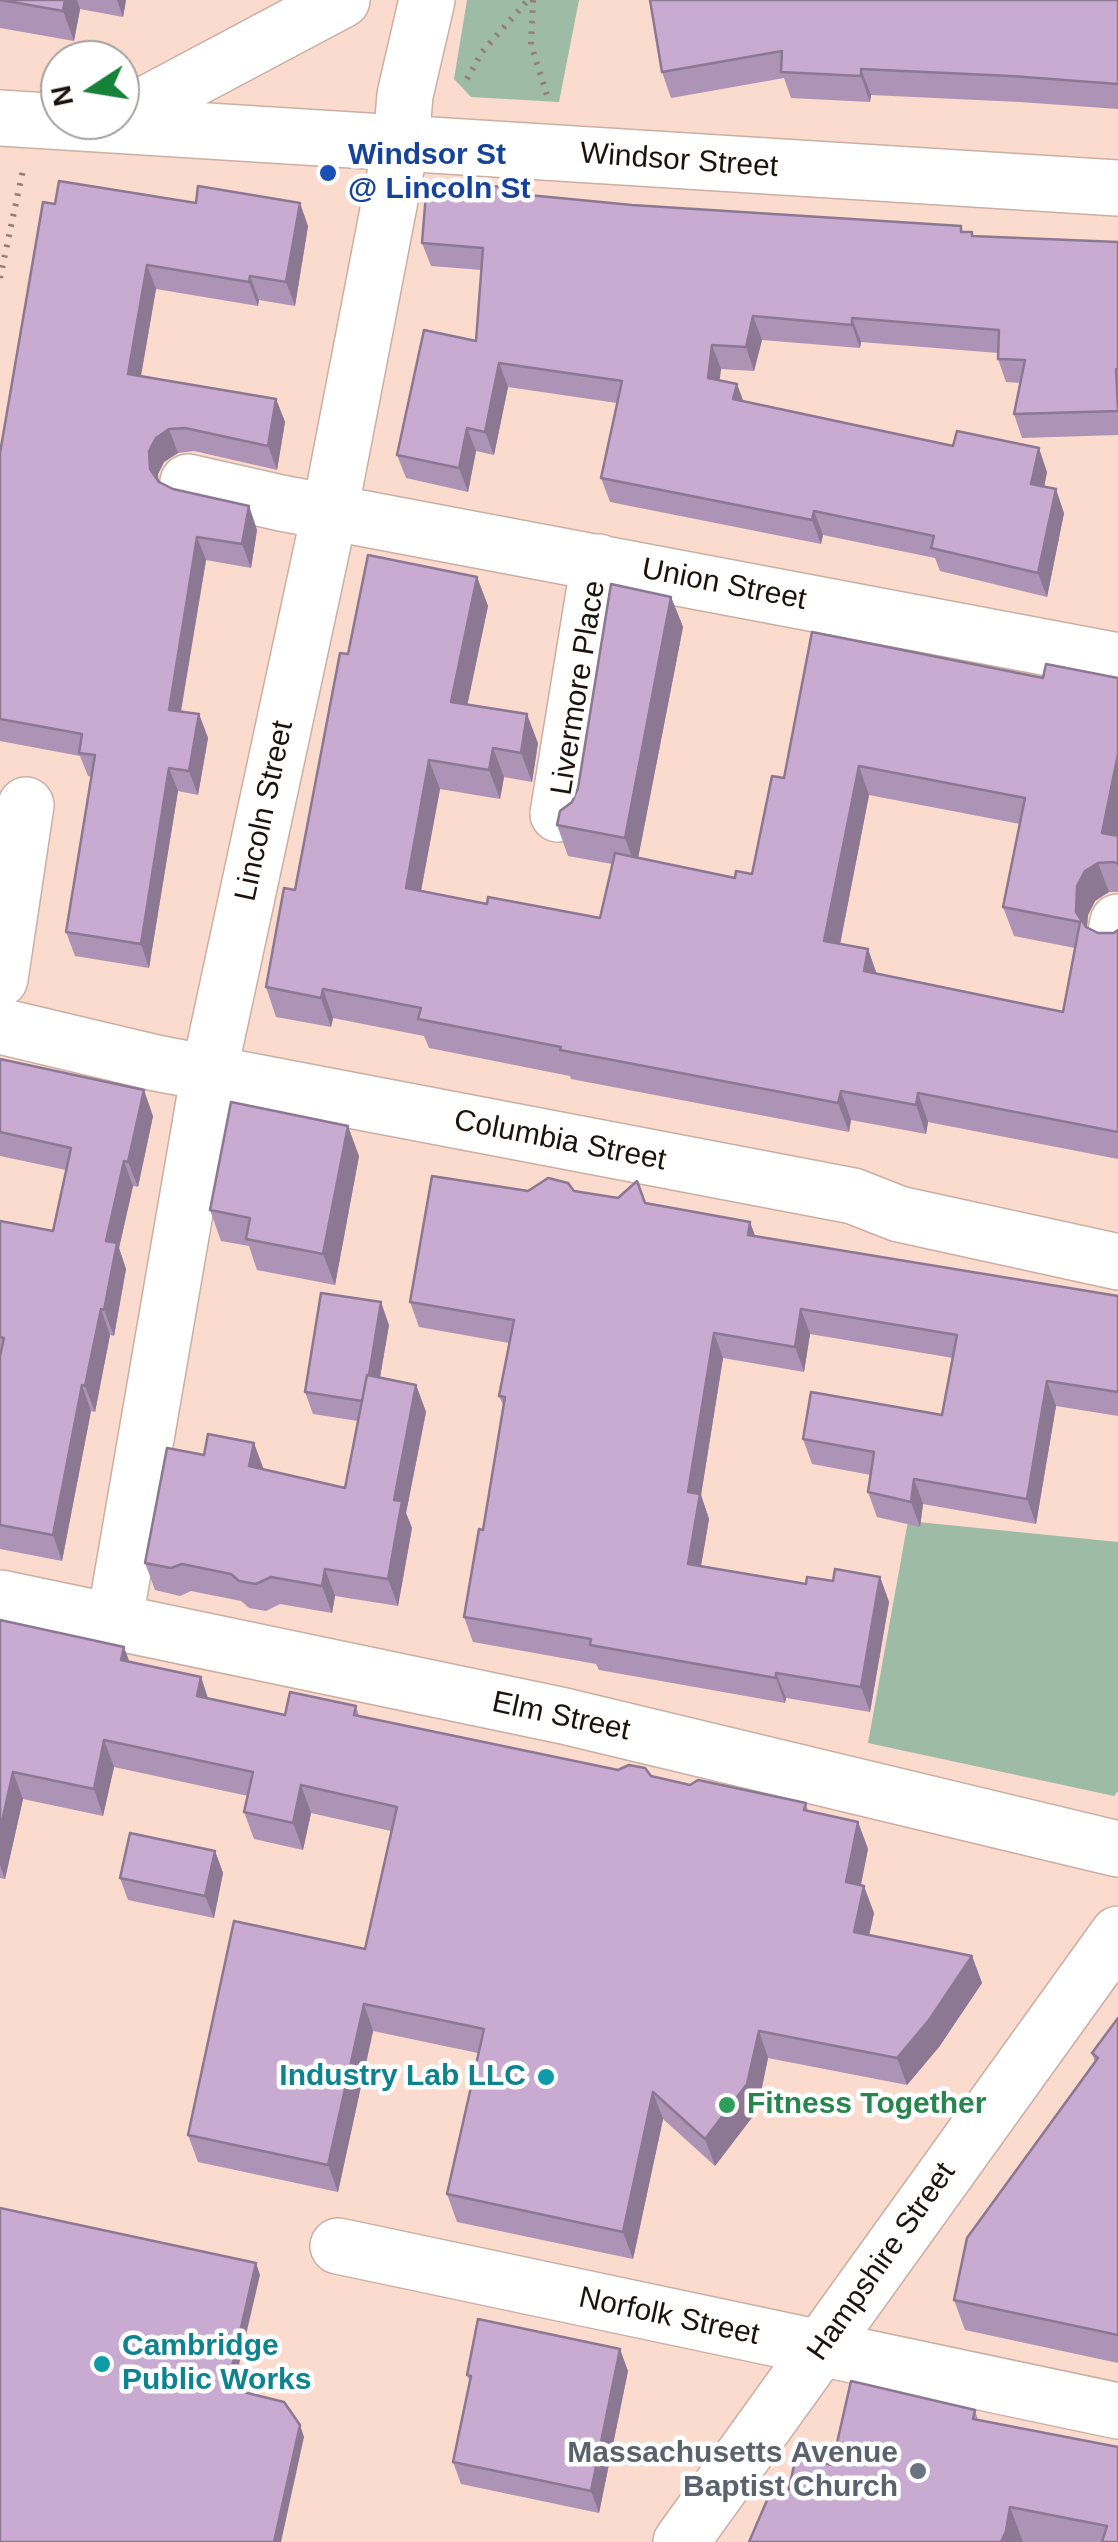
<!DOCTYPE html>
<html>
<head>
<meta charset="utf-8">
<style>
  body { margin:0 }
  #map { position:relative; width:1118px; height:2542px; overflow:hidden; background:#fadbce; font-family:Arial,sans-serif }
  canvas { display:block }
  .north { position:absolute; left:40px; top:40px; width:100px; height:100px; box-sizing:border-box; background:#fff; border:2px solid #a4a09f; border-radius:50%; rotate:258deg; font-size:28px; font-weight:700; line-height:40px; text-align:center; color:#1c120e }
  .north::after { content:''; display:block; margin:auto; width:35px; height:45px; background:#158238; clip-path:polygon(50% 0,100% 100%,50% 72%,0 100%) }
</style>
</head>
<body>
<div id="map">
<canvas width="1118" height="2542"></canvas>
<div class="north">N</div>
</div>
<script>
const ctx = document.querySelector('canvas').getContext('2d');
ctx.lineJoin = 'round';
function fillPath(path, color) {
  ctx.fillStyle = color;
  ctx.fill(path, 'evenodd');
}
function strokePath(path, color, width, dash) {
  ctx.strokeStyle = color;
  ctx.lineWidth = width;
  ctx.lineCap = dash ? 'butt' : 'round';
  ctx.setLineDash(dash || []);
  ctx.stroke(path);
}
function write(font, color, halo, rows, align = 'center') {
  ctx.font = font + ' Arial,sans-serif';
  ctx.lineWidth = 9;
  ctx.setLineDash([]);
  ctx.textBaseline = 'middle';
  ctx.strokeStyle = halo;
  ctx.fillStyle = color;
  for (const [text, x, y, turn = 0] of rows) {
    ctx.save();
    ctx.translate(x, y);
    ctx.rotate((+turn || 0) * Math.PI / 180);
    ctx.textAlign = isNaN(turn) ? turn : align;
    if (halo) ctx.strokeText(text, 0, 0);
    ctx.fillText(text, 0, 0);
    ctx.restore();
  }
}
const green = new Path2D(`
  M467,0h112l-20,102 -88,-5 -17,-18z
  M908,1521l210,21v249l-4,5 -246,-53z`);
const path = new Path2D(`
  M533,0l-2,45 17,53
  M467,79l15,-27 46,-52
  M0,278l23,-108`);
const minor = new Path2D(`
  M0,118l1118,70
  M120,118l222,-118
  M188,482l93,21 837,158
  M558,814l41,-252
  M1116,932l2,-10
  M0,979l26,-174
  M0,1598l564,118 554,133
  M114,1624l95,-551 121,-562 71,-368 4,-48 22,-95
  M338,2246l780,165`);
const major = new Path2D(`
  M0,1026l156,37 697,133 46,18 219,48
  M681,2542l437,-608`);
const wall = new Path2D(`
  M0,0h126l-3,17 -43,-8 -6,32 -74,-13z
  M650,0h468v109l-98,-7 -149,-7 -1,7 -79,-4 -7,-20 -113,20 -9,-26z
  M531,196l432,36 11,4 144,6v193l-96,3 -8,-24 6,-31 -14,-1 -8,-23v-6l-137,-11 -1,6 -98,-8 -8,31 -33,-2 -2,11 24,22 304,70 -3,15 20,26 -17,84 -107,-26 -5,-13 -112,-23 -2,9 -211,-42 -9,-24 16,-75 -109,-16 -14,68 -18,-4 -8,41 -62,-14 -9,-23 79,-114 6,-71 -51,-4 -9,-23z
  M55,204l253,22 -13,80 -36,-6 -1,6 -102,-17 -15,87 135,23 9,23 -8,48 -83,-19 -16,2 -14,9 -6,12v7l15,8 76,17 8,24 -6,38 -45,-8 -25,152 18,2 9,24 -10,57 -20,-4 -29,177 -74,-12 -9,-24 26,-155 -4,-1 -8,-20 -80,-15v-288z
  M477,577l11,29 -21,98 71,39 -6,39 -28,-5 -4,22 -60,-10 -19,102 66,13 113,14 12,-54 -44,-8 -11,-31 15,-23 99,-205 12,30 -45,231 97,20 17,-4 32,-96 259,-100h75v214h-9l-14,9 -7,14 -1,13 11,5h16l4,-3v229l-190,-37 -2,12 -75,-14 -2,12 -278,-53 -1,-3 -141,-28 -5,-12 -91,-18 -2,9 -55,-10 -10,-30 29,-97 53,-236zM869,795l151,29 -17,83 11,29 61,12 -12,64 -186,-38 -9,-25 -28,-5z
  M0,1059l153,57 -15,71 -5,-1 -14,62 7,21 -12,67 -4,-1 -15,77 -4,-1 -29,150 -62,-12v-328l53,10 13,-61 -66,-14z
  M359,1156l-24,129 -78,-15 -8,-24 -28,-5 -11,-31z
  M528,1191h46l71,12 105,19 5,14 363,60v120l-62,-10 -20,118 -113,-20 -3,23 -43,-10 -9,-25 3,-17 -59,-11 -9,-25 139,-24 11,-57 -143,-24 -6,38 -81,-14 -22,137 8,24 -8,47 105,18 74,-7 9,25 -19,110 -84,-14 -1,5 -186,-33 -3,-6 -123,-22 -9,-25 19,-87 21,-123 -5,-11 10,-53 -90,-16 -9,-25z
  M389,1325l-9,52 36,8 10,27 -20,101 6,15 -14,78 -63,-10 -3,17 -52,-9 -14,7 -17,-3 -8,-7 -50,-10 -11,5 -25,-6 -10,-27 118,-94 82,19 13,-67 -45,-7 -8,-22z
  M0,1620l124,27 5,15 72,15 7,21 77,17 71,-9 3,10 331,69 116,18 2,8 50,11 10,27 -8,37 14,27 -5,22 103,21 10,27 -43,64 -32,38 -139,-27 -11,53 -42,55 -52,-47 -30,140 -176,-37 -10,-28 31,-141 -105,-22 -35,161 -140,-30 -10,-27 177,-186 26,-118 -80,-18 -8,37 -49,-11 -10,-27 4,-16 -134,-29 -11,49 -80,-17 -18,80 -5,-1z
  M215,1851l8,22 -9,45 -86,-18 -8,-22z
  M1118,2018v345l-153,-33 -11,-30 141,-238 -3,-9z
  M628,2371l-29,142 -138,-29 -8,-22 17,-80 -3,-7z
  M975,2410l3,10 140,27v95h-369l39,-50 44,-27z`);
const shadedWall = new Path2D(`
  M65,0h12l3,9 -6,32 -11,-30z
  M117,0h9l-3,17z
  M861,69l10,26 -1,7 -9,-26z
  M300,203l8,23 -13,80 -9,-24z
  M147,265l9,24 -19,109 -9,-24z
  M250,276l9,24 -1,6 -9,-24z
  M753,316l9,24 -8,31 -8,-24z
  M852,318l9,24 -1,6 -8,-23z
  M712,345l9,24 -4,33 -9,-24z
  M499,363l9,24 -14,68 -9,-23z
  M737,384l9,24 -13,-9z
  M276,399l9,23 -8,48 -9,-24z
  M467,428l9,23 -8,41 -9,-24z
  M169,429l9,24 -14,9 -6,12 1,18 -9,-23 -1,-18 7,-13z
  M1039,448l8,24 -7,36 -9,-24z
  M1056,489l8,24 -17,84 -9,-24z
  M249,506l8,24 -6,38 -9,-24z
  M814,511l9,24 -2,9 -9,-24z
  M197,537l9,23 -29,173 -8,-23z
  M477,577l11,29 -26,125 -11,-29z
  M671,597l12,30 -47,242 -11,-31z
  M199,714l9,24 -10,57 -9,-24z
  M527,714l11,29 -6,39 -11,-29z
  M493,748l11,29 -4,22 -11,-29z
  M1118,754v83l-16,-4z
  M429,760l11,29 -24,128 -10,-29z
  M859,766l10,29 -34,175 -11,-29z
  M169,768l9,23 -29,177 -8,-24z
  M1098,863l11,29 -14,9 -7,14 -2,23 -10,-26 1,-26 8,-15z
  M868,949l10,30 -14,-8z
  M323,989l10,29 -2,9 -10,-29z
  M144,1090l9,26 -15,71 -10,-25z
  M841,1091l10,29 -2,12 -11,-29z
  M918,1093l10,29 -2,12 -10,-29z
  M348,1126l11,30 -24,129 -12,-31z
  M124,1161l9,25 -14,62 7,21 -12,67 -10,-26 2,-69z
  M750,1222l9,25 -11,-12z
  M381,1302l8,23 -17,99 -8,-22z
  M101,1309l9,26 -15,77 -10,-26z
  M801,1309l9,25 -6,38 -9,-25z
  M714,1333l9,25 -22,137 8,24 -12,70 -9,-25v-72z
  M1047,1381l9,25 -20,118 -9,-25z
  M82,1385l9,26 -29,150 -9,-26z
  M416,1385l10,27 -20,101 6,15 -14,78 -10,-27 6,-79z
  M254,1443l10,27 -15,-4z
  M914,1479l9,25 -3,23 -9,-25z
  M325,1569l10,27 -3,17 -10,-27z
  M880,1577l9,25 -19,110 -9,-25z
  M124,1647l10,27 -13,-14z
  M776,1673l10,25 -1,5 -9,-25z
  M201,1677l9,28 -13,-9z
  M104,1740l10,27 -11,49 -9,-27z
  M13,1772l10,27 -18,80 -5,-14v-35z
  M301,1785l10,28 -8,37 -10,-27z
  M858,1822l10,27 -12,61 -10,-28z
  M215,1851l8,22 -9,45 -9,-22z
  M864,1886l10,27 -10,46 -10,-27z
  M972,1956l10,27 -43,64 -32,38 -10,-27z
  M364,2004l9,27 -35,161 -10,-27z
  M759,2031l9,27 -11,53 -42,55 -10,-27z
  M653,2092l10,27 -30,140 -10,-27z
  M256,2263l4,12 -29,124 -4,-11z
  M620,2349l8,22 -29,142 -8,-22z
  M300,2425l4,12 -23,105h-7z
  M1010,2507l13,35h-22z`);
const building = new Path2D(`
  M1,0h64l-2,11z
  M650,0h468v84l-107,-8 -150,-7v7l-80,-4 1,-21 -120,21z
  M59,181l137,22 2,-17 102,17 -14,79 -36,-6 -1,6 -102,-17 -19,109 148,25 -8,47 -83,-18 -16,1 -13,9 -7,13 1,18 9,13 14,7 76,17 -7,38 -45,-7 -28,173 30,4 -10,57 -20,-3 -28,176 -75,-12 29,-177 -16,-2 3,-19 -82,-15v-266l43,-251 12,2z
  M427,181l102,8 -1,6 104,10 329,21v6h11v4l146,6v127h-2l2,42 -104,3 11,-54 -27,-1 1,-29 -147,-12v7l-99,-9 -7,31 -34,-2 -4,33 29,6 -4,15 220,47 4,-15 82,17 -8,36 25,5 -18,84 -107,-25 3,-12 -120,-25 -2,9 -211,-42 21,-97 -123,-18 -14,69 -18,-4 -8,40 -62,-13 27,-125 52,11 7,-93 -61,-5z
  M368,555l109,22 -26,125 76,12 -6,39 -28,-5 -4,22 -60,-10 -23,128 81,16 1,-7 112,21 15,-65 120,25 1,-7 16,3 20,-98 12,2 28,-146 231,46 3,-14 72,14v76l-16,79 16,3v28l-4,-2 -16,1 -13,8 -8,15 -1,26 10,15 12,6h16l4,-3v202l-200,-39 -2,12 -75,-14 -3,12 -278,-53 1,-3 -143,-28 3,-11 -98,-19 -2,9 -55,-11 18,-99 11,2 45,-237 8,1zM859,766l166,32 -22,109 77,15 -17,90 -199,-41 4,-22 -44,-8z
  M611,584l60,13 -46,241 -68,-13 3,-14 12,-9 6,-14z
  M0,1059l144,31 -16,72 -4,-1 -18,80 11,2 -13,67 -3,-1 -16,77 -3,-1 -29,150 -53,-10v-169l4,-18 -4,-1v-116l53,10 18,-83 -71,-16z
  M231,1102l117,24 -25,128 -77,-15 4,-21 -40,-8z
  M432,1176l96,15 20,-13 20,5 6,8 44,7 19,-17 8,22 105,19 -2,13 370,61v96l-71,-11 -20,118 -113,-20 -3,23 -43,-10 6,-40 -71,-13 8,-47 131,23 15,-80 -156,-26 -6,38 -81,-14 -26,159 12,2 -12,70 118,20 1,-7 26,4 2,-12 45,8 -19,110 -85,-14v5l-186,-33 1,-6 -127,-22 15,-88 4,1 22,-133 -6,-1 15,-76 -104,-18z
  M321,1293l60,9 -12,73h-2l-5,26 -57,-9z
  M367,1375l49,10 -22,115 8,1 -14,78 -63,-10 -3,17 -51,-9 -15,7 -17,-3 -8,-7 -49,-10 -11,4 -26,-5 22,-115 37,7 4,-21 46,9 -5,23 96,22z
  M0,1620l124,27 -3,13 80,17 -4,19 88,19 5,-23 66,14 -2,9 264,55 11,-5 16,3 6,8 39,9 8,-5 108,23 -2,7 54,12 -12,60 18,4 -10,46 118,24 -43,64 -32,38 -138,-27 -12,53 -42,55 -52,-47 -30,140 -176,-38 37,-165 -120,-25 -36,161 -140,-30 46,-214 131,28 32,-142 -96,-22 -8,38 -49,-11 9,-40 -149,-32 -10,49 -81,-17 -13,58z
  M130,1833l85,18 -10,45 -85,-18z
  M1118,2018v317l-164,-35 13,-62 131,-180 -6,-5z
  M0,2208l256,55 -29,125 57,14 16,23 -26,117h-274z
  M478,2319l142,30 -29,142 -138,-29 18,-86 -4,-1z
  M851,2381l124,29 -2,9 145,28v95h-16l5,-16 -97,-19 -4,24 -5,11h-252l25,-58 14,8 8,-35 36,8z`);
const markers = [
  [328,173,10,"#1a4fb4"],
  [546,2077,10,"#0f9aa8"],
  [727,2105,10,"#2e9e5b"],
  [102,2364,10,"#0f9aa8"],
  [918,2471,10,"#6b7280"]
];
const transitNames = [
  ["Windsor St",348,156],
  ["@ Lincoln St",348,190]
];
const streetNames = [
  ["Windsor Street",679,161,4],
  ["Union Street",724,585,11],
  ["Livermore Place",579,688,-81],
  ["Lincoln Street",265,811,-78],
  ["Columbia Street",560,1141,11],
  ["Elm Street",561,1717,12],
  ["Hampshire Street",882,2262,-55],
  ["Norfolk Street",669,2317,12]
];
const cultureNames = [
  ["Industry Lab LLC",526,2077],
  ["Cambridge",122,2347,"left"],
  ["Public Works",122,2381,"left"]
];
const leisureNames = [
  ["Fitness Together",747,2105]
];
const worshipNames = [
  ["Massachusetts Avenue",898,2454],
  ["Baptist Church",898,2488]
];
fillPath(green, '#9ebba6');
strokePath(minor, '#ccaea2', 58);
strokePath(major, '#ccaea2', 58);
strokePath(path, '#947e75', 6, [2.5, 8]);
strokePath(minor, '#fff', 55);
strokePath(major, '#fff', 55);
fillPath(wall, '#ad93b5');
fillPath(shadedWall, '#8d7893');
fillPath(building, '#c9abd2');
strokePath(building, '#8d7893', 2.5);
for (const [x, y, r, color] of markers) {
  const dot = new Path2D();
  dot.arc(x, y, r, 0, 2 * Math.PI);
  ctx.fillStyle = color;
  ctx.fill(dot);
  strokePath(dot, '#fff', 4);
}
write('bold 30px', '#164399', '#fff', transitNames, 'left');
write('30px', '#1c120e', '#fff', streetNames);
write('bold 30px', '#0d838f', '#fff', cultureNames, 'right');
write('bold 30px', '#27864d', '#fff', leisureNames, 'left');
write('bold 30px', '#5b616d', '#fff', worshipNames, 'right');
</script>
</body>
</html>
